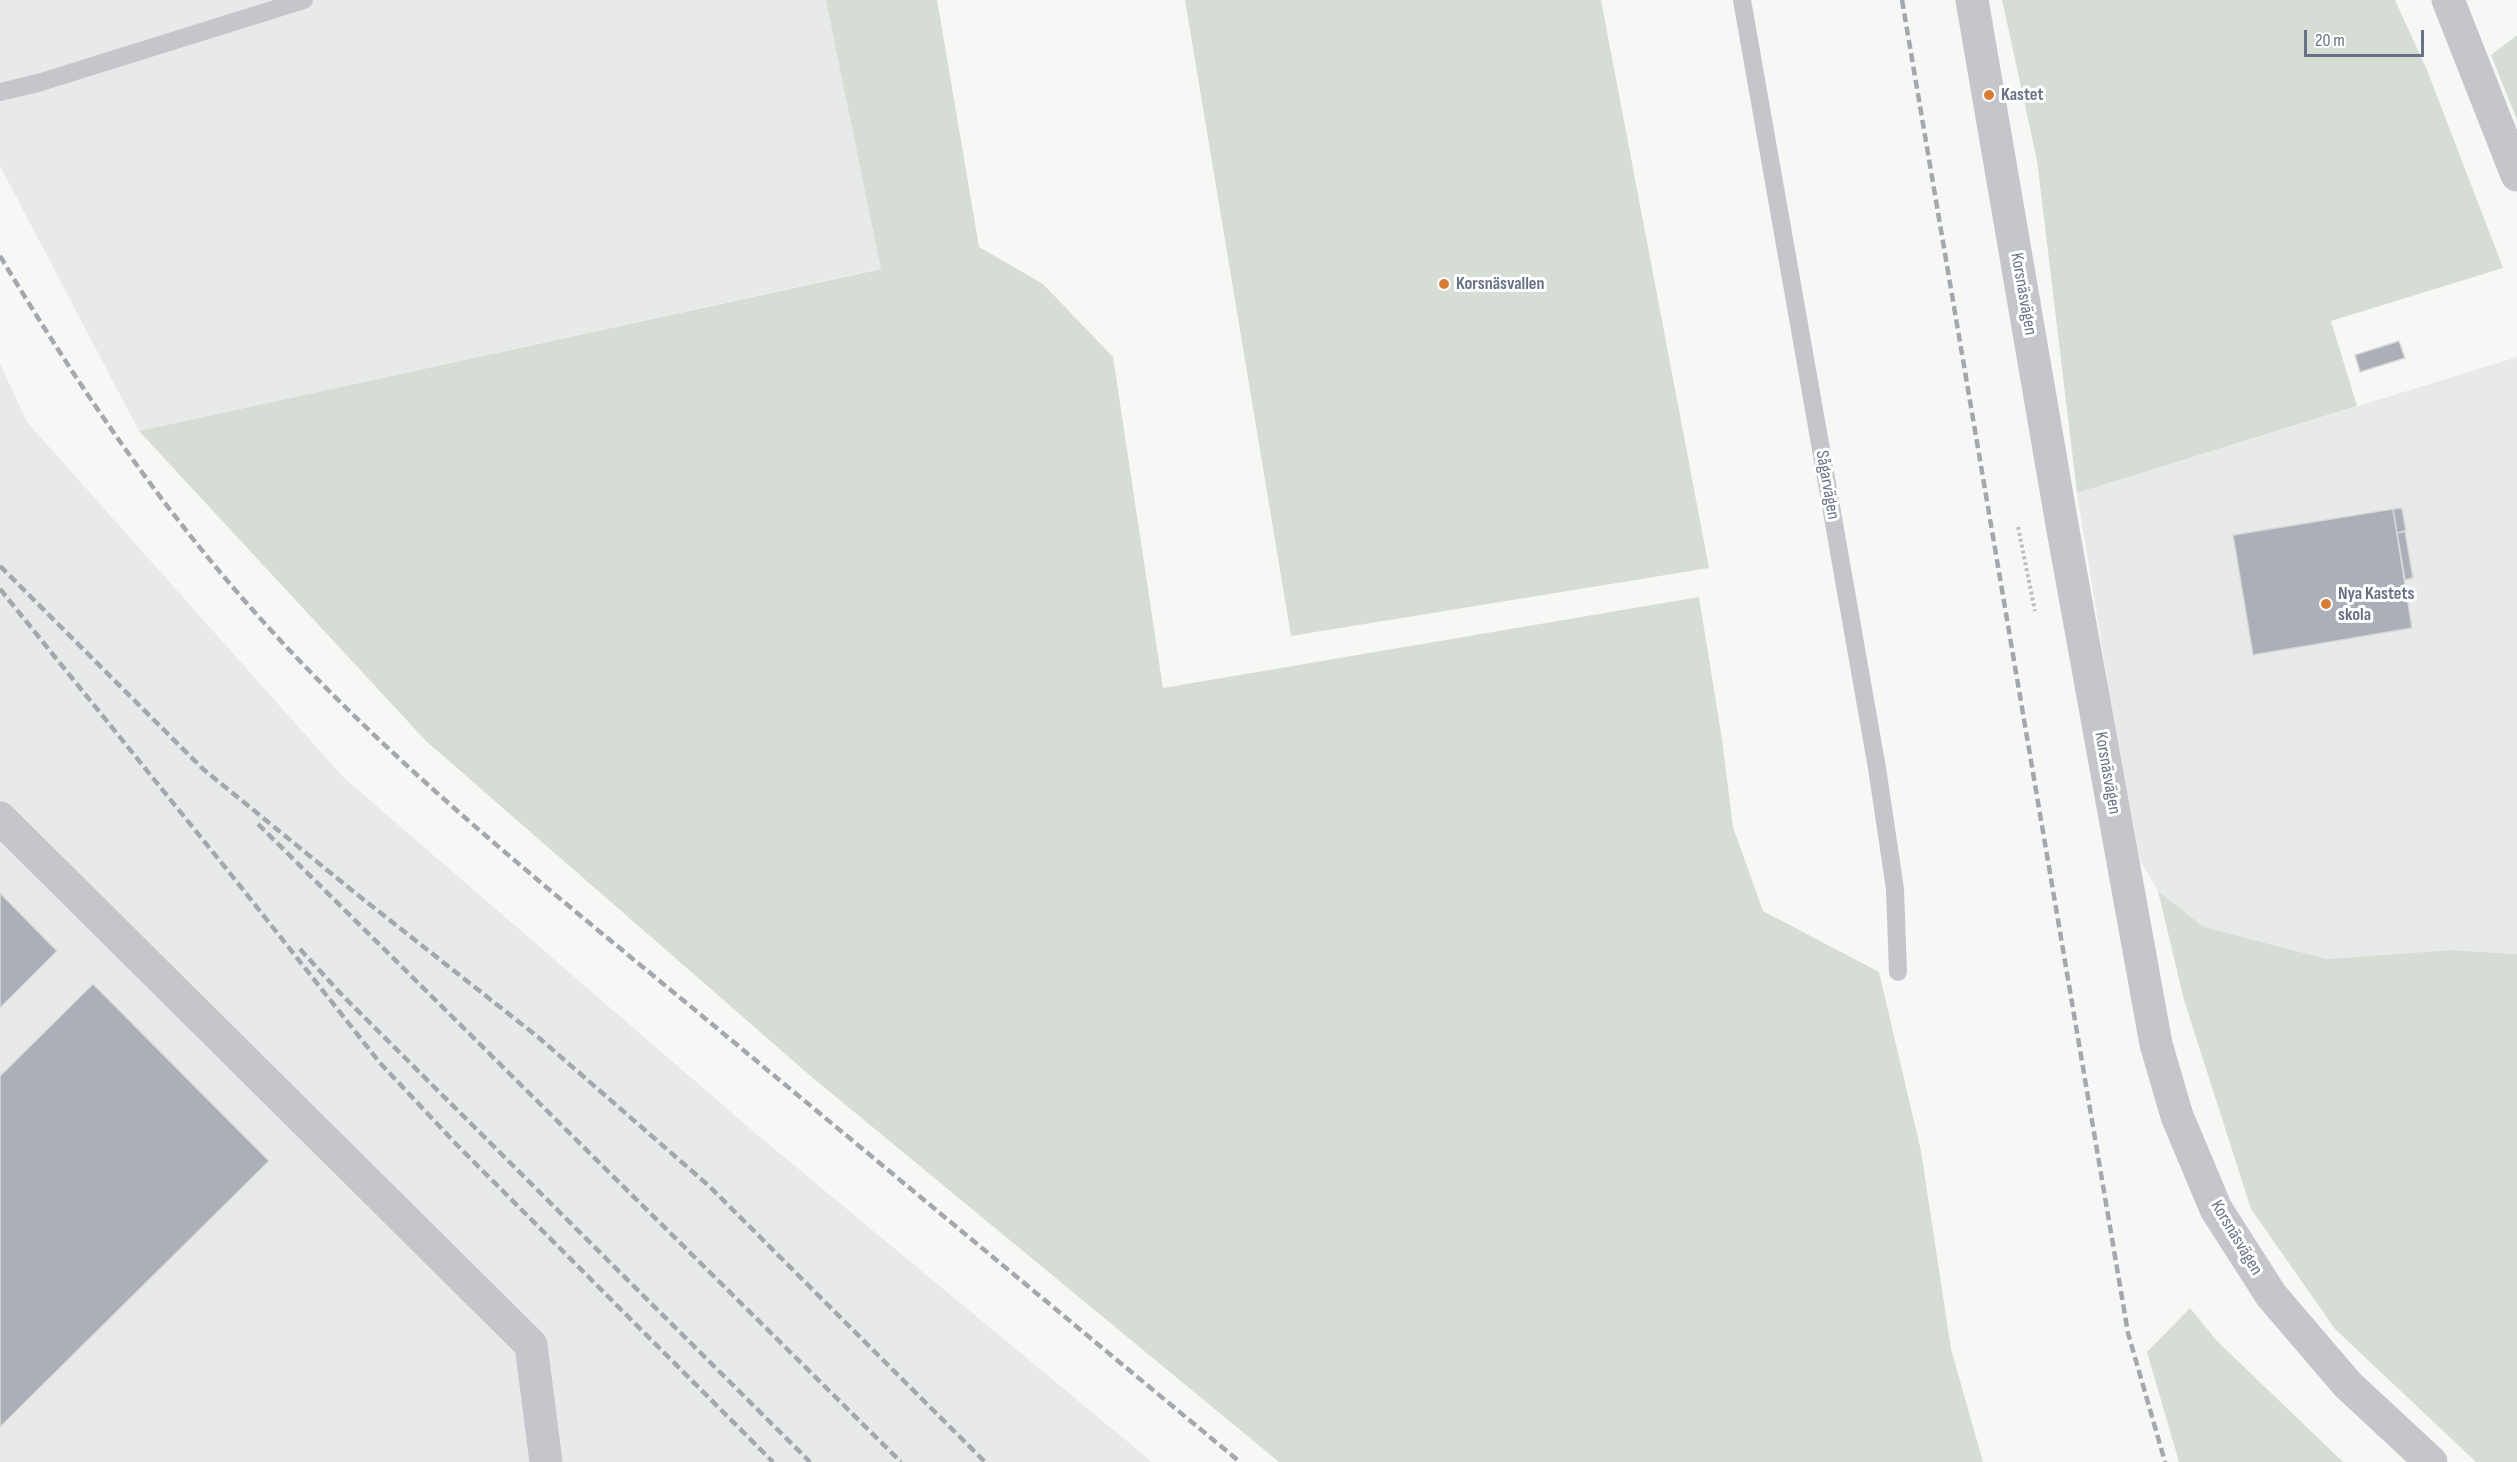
<!DOCTYPE html>
<html>
<head>
<meta charset="utf-8">
<style>
  body { margin:0 }
  #map { position:relative; width:2517px; height:1462px; overflow:hidden; background:#f7f8f5; font-family:"Sofia Sans Condensed",sans-serif }
  canvas { display:block }
  .scale { position:absolute; left:2304px; top:30px; width:120px; height:27px; box-sizing:border-box; border:3px solid #697285; border-top:0; padding-left:8px; font-size:18px; line-height:21px; white-space:nowrap; color:#697285; -webkit-text-stroke:4px #fff; paint-order:stroke }
</style>
</head>
<body>
<div id="map">
<canvas width="2517" height="1462"></canvas>
<div class="scale">20 m</div>
</div>
<script>
const ctx = document.querySelector('canvas').getContext('2d');
ctx.lineJoin = 'round';
function fillPath(path, color) {
  ctx.fillStyle = color;
  ctx.fill(path, 'evenodd');
}
function strokePath(path, color, width, dash) {
  ctx.strokeStyle = color;
  ctx.lineWidth = width;
  ctx.lineCap = dash ? 'butt' : 'round';
  ctx.setLineDash(dash || []);
  ctx.stroke(path);
}
function write(font, color, halo, rows, align = 'center') {
  ctx.font = font + ' "Sofia Sans Condensed",sans-serif';
  ctx.lineWidth = 6;
  ctx.setLineDash([]);
  ctx.textBaseline = 'middle';
  ctx.strokeStyle = halo;
  ctx.fillStyle = color;
  for (const [text, x, y, turn = 0] of rows) {
    ctx.save();
    ctx.translate(x, y);
    ctx.rotate((+turn || 0) * Math.PI / 180);
    ctx.textAlign = isNaN(turn) ? turn : align;
    if (halo) ctx.strokeText(text, 0, 0);
    ctx.fillText(text, 0, 0);
    ctx.restore();
  }
}
const built = new Path2D(`
  M0,0h937l42,247 -840,184 -139,-265z
  M2517,357v597l-66,-4 -124,9 -123,-32 -46,-36 -18,-31 -27,-146 -36,-221z
  M0,364l27,58 316,355 411,355 398,330h-1152z`);
const green = new Path2D(`
  M826,0h111l42,247 64,37 70,73 50,331 536,-91 23,142 11,88 30,84 116,61 42,179 30,198 32,113h-704l-466,-384 -387,-337 -287,-310 742,-162z
  M1185,0h416l108,568 -418,68z
  M2002,0h393l32,70 76,198 -172,53 26,85 -280,87 -40,-333z
  M2517,35v85l-26,-65z
  M2158,891l46,36 123,32 124,-9 66,4v508h-41l-141,-133 -84,-120 -67,-209z
  M2190,1308l27,33 126,121h-164l-32,-110z`);
const building = new Path2D(`
  M2399,341l6,17 -45,14 -5,-17z
  M2402,508l4,23 -9,2 -4,-24z
  M2393,509l19,119 -159,27 -20,-120z
  M2405,531l8,47 -8,2 -8,-47z
  M0,893l57,58 -57,57z
  M93,984l176,177 -269,266v-351z`);
const path = new Path2D(`
  M2018,527l17,84`);
const service = new Path2D(`
  M1742,0l135,768 18,121 3,83
  M0,92l38,-9 266,-83`);
const minor = new Path2D(`
  M2448,0l69,175
  M0,818l531,527 15,117`);
const tertiary = new Path2D(`
  M1972,0l89,519 95,525 21,72 39,93 55,86 77,90 83,77`);
const rail = new Path2D(`
  M1902,0l226,1333 37,129
  M0,256c71,118 147,232 237,336 137,159 303,290 464,423 180,149 359,298 539,447
  M0,566l203,203 151,123 184,145 170,148 277,277
  M0,589l237,293 143,181 78,83 315,316
  M258,824l643,638
  M300,949l41,45 469,468`);
const markers = [
  [1989,95,6,"#d97d34"],
  [1444,284,6,"#d97d34"],
  [2326,604,6,"#d97d34"]
];
const poiNames = [
  ["Kastet",2001,95],
  ["Korsnäsvallen",1456,284],
  ["Nya Kastets",2338,594],
  ["skola",2338,615]
];
const streetNames = [
  ["Korsnäsvägen",2023,294,80],
  ["Sågarvägen",1827,485,80],
  ["Korsnäsvägen",2107,773,80],
  ["Korsnäsvägen",2236,1238,59]
];
fillPath(built, '#e8e9e9');
fillPath(green, '#d6ddd5');
fillPath(building, '#abafb8');
strokePath(building, '#d9dad8', 1.5);
strokePath(path, '#bcbdc1', 4, [3, 3]);
strokePath(service, '#c4c6cb', 18);
strokePath(minor, '#c4c6cb', 33);
strokePath(tertiary, '#c4c6cb', 33);
strokePath(rail, '#a3a7ae', 4.5, [9, 4.5]);
for (const [x, y, r, color] of markers) {
  const dot = new Path2D();
  dot.arc(x, y, r, 0, 2 * Math.PI);
  ctx.fillStyle = color;
  ctx.fill(dot);
  strokePath(dot, '#fff', 2);
}
write('bold 18px', '#697285', '#fff', poiNames, 'left');
write('18px', '#697285', '#fff', streetNames);
</script>
</body>
</html>
